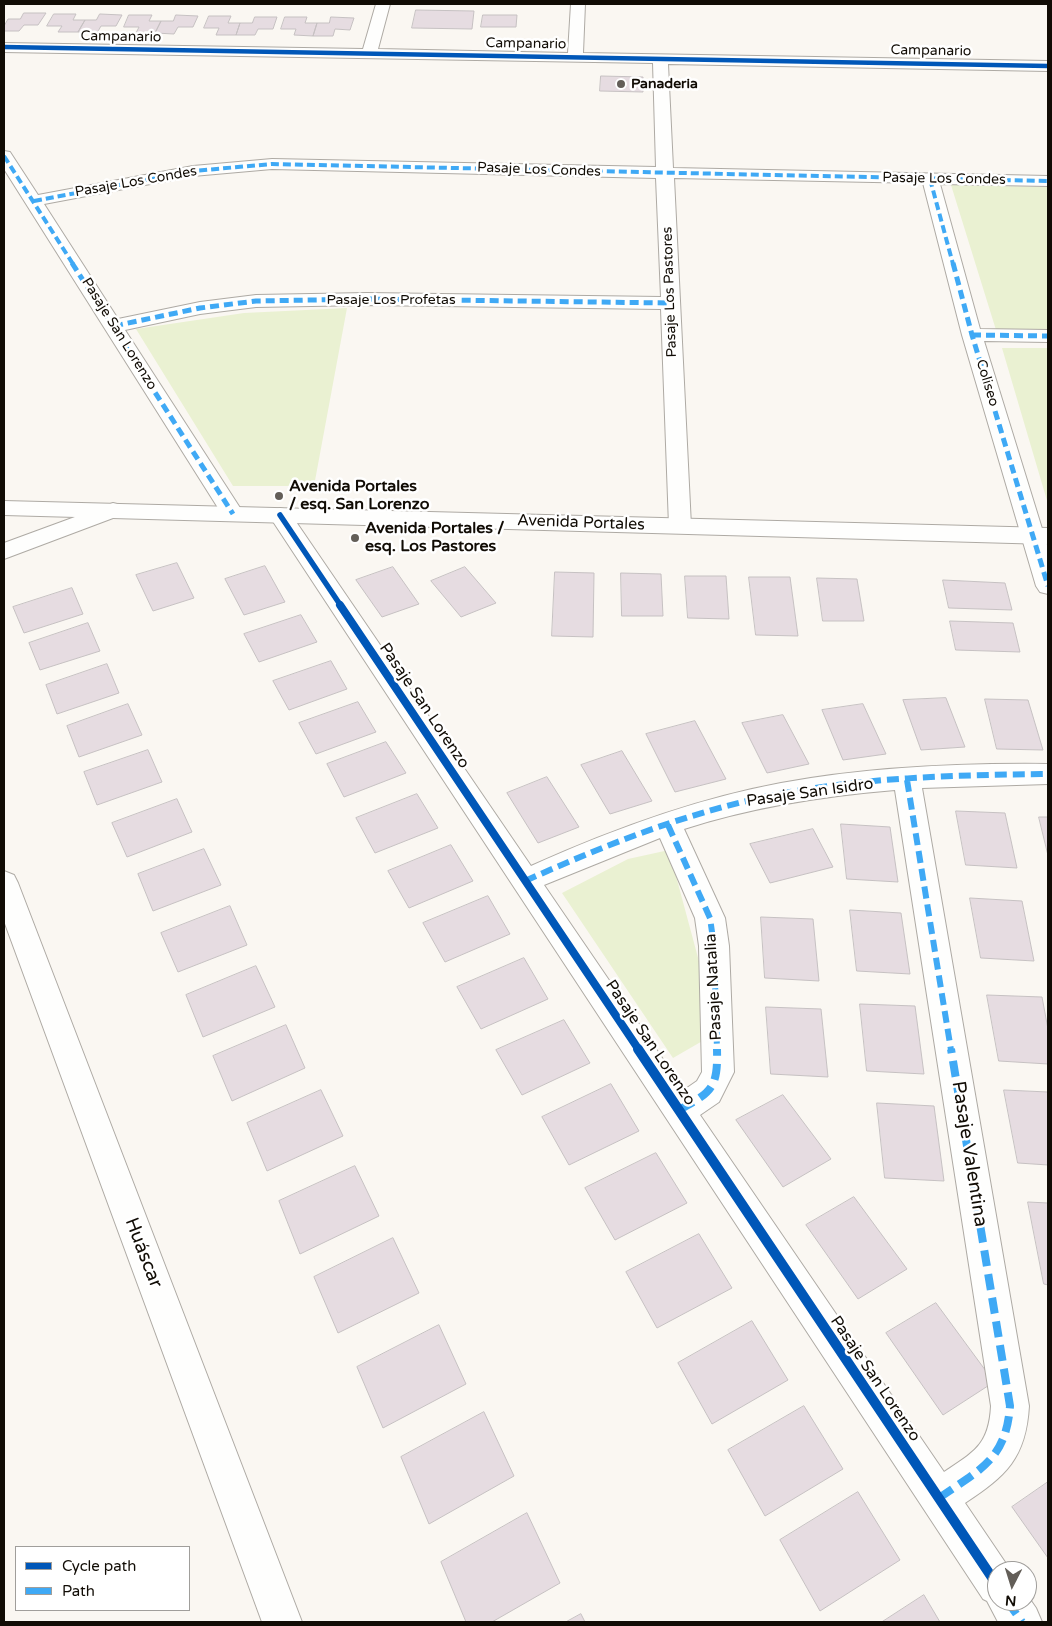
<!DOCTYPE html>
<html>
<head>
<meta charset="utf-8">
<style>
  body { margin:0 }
  #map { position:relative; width:1052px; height:1626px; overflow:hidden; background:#faf7f2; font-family:"Varela Round",sans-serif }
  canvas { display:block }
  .frame { position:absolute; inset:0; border:5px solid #110c05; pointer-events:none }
  .legend { position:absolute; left:15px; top:1546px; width:175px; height:65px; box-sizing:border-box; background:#fff; border:1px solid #a09e9b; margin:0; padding:6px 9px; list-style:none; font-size:15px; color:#110c05 }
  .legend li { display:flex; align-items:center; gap:10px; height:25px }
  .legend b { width:25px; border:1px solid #a09e9b }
  .north { position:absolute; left:987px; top:1561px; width:50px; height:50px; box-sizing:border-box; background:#fff; border:1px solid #a09e9b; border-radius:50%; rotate:185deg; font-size:14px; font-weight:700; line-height:20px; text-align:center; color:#110c05 }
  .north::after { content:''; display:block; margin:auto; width:18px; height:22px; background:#635e58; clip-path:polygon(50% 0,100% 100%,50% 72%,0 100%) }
</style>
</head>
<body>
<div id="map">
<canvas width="1052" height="1626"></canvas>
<div class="frame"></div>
<ul class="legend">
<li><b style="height:6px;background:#0057b8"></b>Cycle path</li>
<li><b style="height:6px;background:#3fa9f5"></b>Path</li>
</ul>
<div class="north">N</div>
</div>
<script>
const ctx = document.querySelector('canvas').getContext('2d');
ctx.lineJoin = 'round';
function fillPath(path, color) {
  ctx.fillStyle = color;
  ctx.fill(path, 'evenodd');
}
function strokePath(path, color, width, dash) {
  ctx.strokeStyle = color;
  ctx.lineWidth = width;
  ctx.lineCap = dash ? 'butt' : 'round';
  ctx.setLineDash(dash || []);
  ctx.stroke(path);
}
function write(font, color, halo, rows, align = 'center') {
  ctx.font = font + ' "Varela Round",sans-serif';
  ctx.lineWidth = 5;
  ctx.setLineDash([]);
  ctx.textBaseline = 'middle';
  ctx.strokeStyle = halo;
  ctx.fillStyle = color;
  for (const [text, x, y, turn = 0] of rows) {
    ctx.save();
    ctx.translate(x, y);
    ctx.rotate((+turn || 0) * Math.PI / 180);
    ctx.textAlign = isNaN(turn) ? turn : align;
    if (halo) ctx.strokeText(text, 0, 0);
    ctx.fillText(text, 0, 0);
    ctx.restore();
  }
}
const green = new Path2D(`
  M951,185l97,2v144l-52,-1z
  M347,308l-33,178h-81l-97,-157 108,-16z
  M1002,348h46v156z
  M669,850l49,182 -45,26 -111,-165 66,-34z`);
const building = new Path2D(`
  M416,10l58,1 -2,18 -60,-1z
  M24,13h22l-8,12h-14l-5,6h-15v-5l4,-7h12z
  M54,14h22l-3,6h12l-7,12h-20l4,-6h-15z
  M100,14l22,1 -6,11h-15l-4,7 -19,-1 7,-12h11z
  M129,15h23l-3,6h12l-6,12h-19l3,-6h-15z
  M176,15l22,1 -5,11h-15l-4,7 -19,-1 6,-12h12z
  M483,15h34l-1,12h-35z
  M209,16h22l-3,7h12l-4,12h-20l3,-7h-15z
  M255,17h22l-4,12h-15l-3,6h-19l4,-12h12z
  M285,17h22l-2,6h12l-4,13 -19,-1 2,-6h-15z
  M331,17l23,1 -4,12 -15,-1 -2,7h-20l4,-13h12z
  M601,76l42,1v15l-43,-1z
  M177,563l17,35 -41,13 -17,-36z
  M265,566l20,36 -41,13 -19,-36z
  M393,567l26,37 -37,13 -26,-37z
  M465,567l31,36 -35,14 -30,-36z
  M555,572l39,1 -1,64 -41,-1z
  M621,573l40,1 2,42h-41z
  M685,576h41l3,43 -41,-1z
  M749,577h41l8,59 -42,-1z
  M817,578l40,1 7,42h-41z
  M943,580l62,3 7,27 -63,-2z
  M72,588l11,26 -59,19 -11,-26z
  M301,615l16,27 -58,20 -15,-28z
  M950,621l63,2 7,29 -64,-2z
  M88,623l12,28 -60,19 -11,-27z
  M331,661l16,28 -58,21 -16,-29z
  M107,664l12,29 -62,21 -11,-29z
  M946,698l19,49 -44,3 -18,-50z
  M985,699l43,1 15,50 -46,-1z
  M358,702l18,30 -60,22 -17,-31z
  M128,704l14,31 -63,22 -12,-31z
  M863,704l23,50 -43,6 -21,-50z
  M783,715l26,49 -42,9 -25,-50z
  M695,721l31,58 -51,13 -29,-58z
  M386,742l20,31 -62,24 -17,-33z
  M148,750l14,32 -65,23 -13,-33z
  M622,751l30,50 -42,13 -29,-49z
  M547,777l32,50 -41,16 -31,-50z
  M417,794l21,34 -63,25 -19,-35z
  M177,799l15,33 -65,25 -15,-34z
  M956,811l49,2 12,55 -51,-3z
  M1039,817h9v38z
  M841,824l49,3 8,55 -51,-3z
  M813,829l20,38 -63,16 -20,-39z
  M451,845l22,36 -64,27 -21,-37z
  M204,849l17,36 -68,26 -15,-37z
  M488,896l22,38 -65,28 -22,-39z
  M970,898l52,3 12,60 -53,-3z
  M230,906l17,39 -69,27 -17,-39z
  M850,910l51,3 9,61 -53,-3z
  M761,917l52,2 6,62 -54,-3z
  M524,958l24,41 -67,30 -24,-42z
  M256,966l19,41 -72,30 -17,-42z
  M987,995l55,2 6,32v35l-49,-3z
  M860,1004l55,2 9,68 -57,-3z
  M766,1007l55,2 7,68 -57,-3z
  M564,1020l26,43 -68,32 -26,-45z
  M286,1025l19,43 -73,33 -19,-45z
  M611,1084l28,47 -70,34 -27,-48z
  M321,1090l22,46 -76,35 -20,-48z
  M1004,1090l44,2v73l-30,-2z
  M783,1095l48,64 -48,28 -47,-67z
  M877,1103l57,3 10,75 -59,-3z
  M656,1153l31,50 -72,37 -30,-52z
  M355,1166l24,50 -79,38 -21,-53z
  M854,1197l53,72 -49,30 -52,-74z
  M1028,1202l20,1v82l-4,-1z
  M699,1234l33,54 -75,40 -31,-56z
  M393,1238l26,55 -81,40 -24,-56z
  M936,1303l58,79 -51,33 -57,-82z
  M752,1321l36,59 -76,44 -34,-61z
  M439,1325l27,59 -83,44 -26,-61z
  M804,1406l39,63 -78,47 -37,-66z
  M484,1412l30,64 -85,48 -28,-67z
  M1048,1482v76l-36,-51z
  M858,1492l42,68 -80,51 -40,-71z
  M527,1513l33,70 -68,39h-26l-25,-60z
  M924,1595l16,27h-58z
  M581,1614l4,8h-19z`);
const minor = new Path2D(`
  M376,4h14l-12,45 190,4 3,-49h14l-2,49 465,8v10l-380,-7 5,104 375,8v10l-108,-2 40,145 68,1v12l-64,-1 64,207v46l-8,-2 -4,-6 -74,-251 -39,-152 -249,-5 17,348 -3,5 -8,2 -8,-2 -3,-5 -8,-217 -294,-4 -111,2 -56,7 -75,16 119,184 -3,5 -8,2 -8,-2 -221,-350v-18l6,1 28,43 155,-29 79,-7 384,8 -3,-104 -649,-11v-9l359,6zM272,169l384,9 5,119 -294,-4 -111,2 -56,7 -82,17 -74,-115 149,-28z
  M113,503l8,2 3,5 -3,5 -117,44v-16z
  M280,508l8,2 243,356c80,-36 164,-67 250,-83 88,-16 178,-20 267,-19v20l-126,4 107,618c-3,52 -23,70 -64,97l46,68h-14v30h30v-6l9,13 6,14h-44l-11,-21 -4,-2 -711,-1079 -3,-5 3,-5zM895,790l96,616c-2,39 -17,46 -47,66l-244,-357 19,-13 15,-30 -5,-126 -4,-28 -41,-89c68,-22 139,-33 211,-39zM660,838l35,80 4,28 3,126 -5,9 -13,9 -140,-205z
  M4,871l10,4 4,8 284,739h-40l-258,-701z`);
const major = new Path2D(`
  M4,501l1044,27v16l-1044,-29z`);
const quietFar3 = new Path2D(`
  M4,156l69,108
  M930,179l23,85
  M34,201l159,-30 79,-7 776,17`);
const quietFar2 = new Path2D(`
  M72,263l161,251
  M953,263l19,72 76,251
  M114,326l86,-18 56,-7 111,-2 303,4
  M972,335l76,1`);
const quietFar1 = new Path2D(`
  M907,780l44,270
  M668,825l42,93 4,28 3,104
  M525,881c82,-37 166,-70 254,-87 89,-17 179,-19 269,-20`);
const quiet = new Path2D(`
  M679,1110c33,-18 39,-22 38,-61
  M939,1498c40,-28 67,-38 71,-92l-59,-357
  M1007,1601l15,21`);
const cyclewayFar3 = new Path2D(`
  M4,47l1044,19`);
const cyclewayFar2 = new Path2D(`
  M280,515l61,91`);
const cyclewayFar1 = new Path2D(`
  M340,605l299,445`);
const cycleway = new Path2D(`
  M638,1049l359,536`);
const markers = [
  [621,84,5,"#635e58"],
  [279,496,5,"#635e58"],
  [355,538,5,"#635e58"]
];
const farStreetnames = [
  ["Campanario",121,37,1],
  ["Campanario",526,44,1],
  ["Campanario",931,51,1],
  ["Pasaje Los Condes",539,170,2],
  ["Pasaje Los Condes",944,179,1],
  ["Pasaje Los Condes",136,182,-10],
  ["Pasaje Los Pastores",670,292,-92],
  ["Pasaje Los Profetas",391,300],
  ["Pasaje San Lorenzo",119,334,58],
  ["Coliseo",987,383,73]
];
const farPoinames = [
  ["Panaderia",631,84]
];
const poiNames = [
  ["Avenida Portales",289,487],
  ["/ esq. San Lorenzo",289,505],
  ["Avenida Portales /",365,529],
  ["esq. Los Pastores",365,547]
];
const streetNames = [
  ["Avenida Portales",581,523,2],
  ["Pasaje San Lorenzo",424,706,56],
  ["Pasaje San Isidro",810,793,-8],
  ["Pasaje Natalia",714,987,-93],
  ["Pasaje San Lorenzo",650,1043,56],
  ["Pasaje San Lorenzo",875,1379,56]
];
const nearStreetnames = [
  ["Pasaje Valentina",969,1154,81],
  ["Huáscar",143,1253,69]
];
fillPath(green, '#eaf1d2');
fillPath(building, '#e6dce1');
strokePath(building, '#c6c1c2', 1);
strokePath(minor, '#aeaaa4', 2);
strokePath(major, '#aeaaa4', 2);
fillPath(minor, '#fefefd');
fillPath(major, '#fefefd');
strokePath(quietFar3, '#3fa9f5', 4, [8, 4]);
strokePath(quietFar2, '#3fa9f5', 5, [9, 5]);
strokePath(quietFar1, '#3fa9f5', 6, [12, 6]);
strokePath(quiet, '#3fa9f5', 8, [16, 8]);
strokePath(cyclewayFar3, '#0057b8', 4.5);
strokePath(cyclewayFar2, '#0057b8', 5.5);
strokePath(cyclewayFar1, '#0057b8', 8);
strokePath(cycleway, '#0057b8', 10);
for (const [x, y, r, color] of markers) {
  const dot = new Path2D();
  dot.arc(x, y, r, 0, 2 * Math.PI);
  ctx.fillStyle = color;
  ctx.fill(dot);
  strokePath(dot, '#fff', 2);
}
write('14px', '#110c05', '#fff', farStreetnames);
write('bold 14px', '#110c05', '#fff', farPoinames, 'left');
write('bold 16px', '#110c05', '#fff', poiNames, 'left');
write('16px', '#110c05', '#fff', streetNames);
write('19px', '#110c05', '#fff', nearStreetnames);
</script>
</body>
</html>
